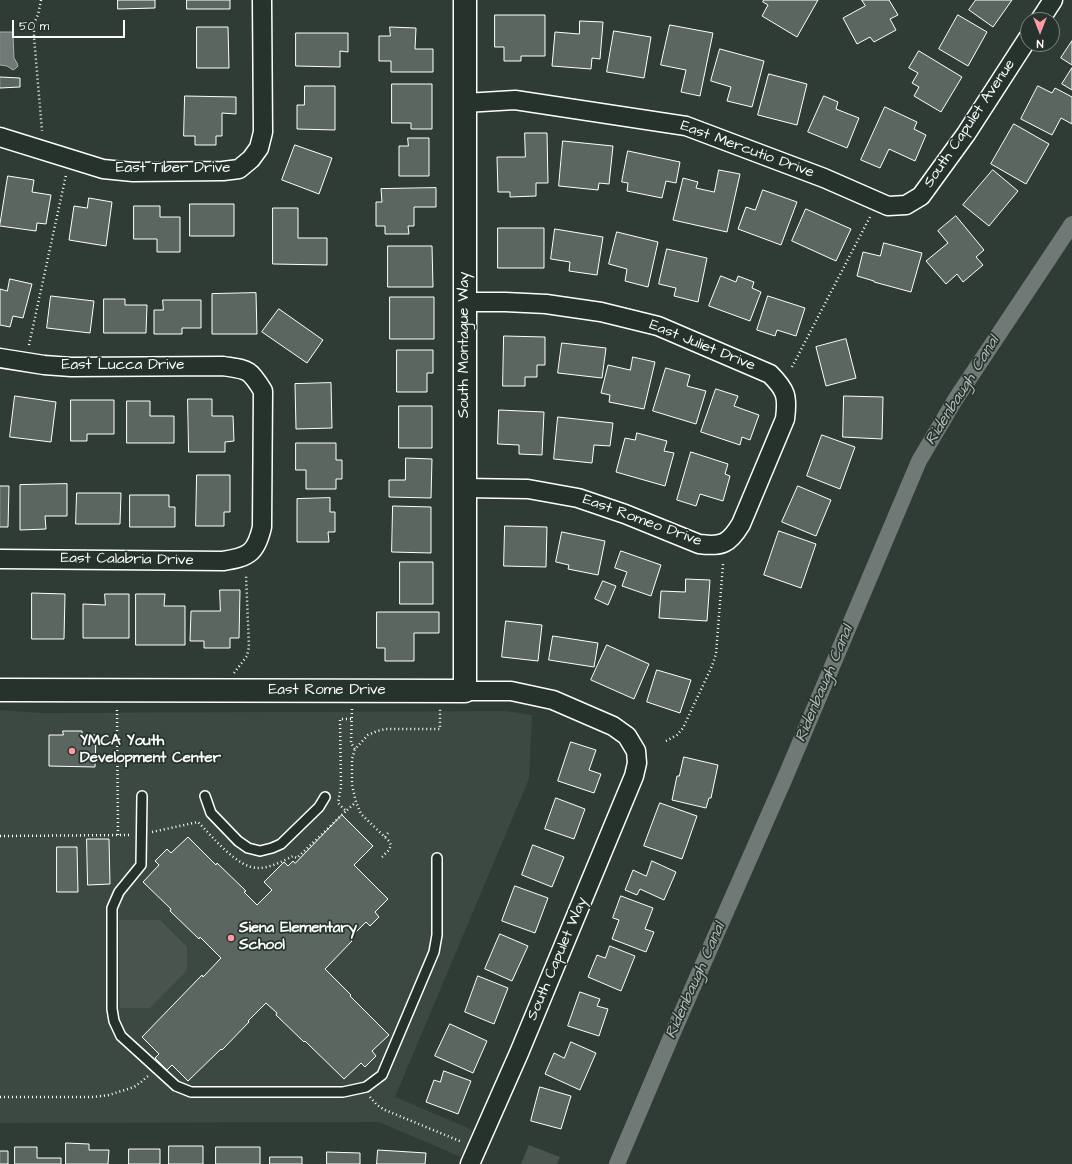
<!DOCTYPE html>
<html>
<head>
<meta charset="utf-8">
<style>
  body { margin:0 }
  #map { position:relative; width:1072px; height:1164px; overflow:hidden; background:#2f3b35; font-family:"Architects Daughter",sans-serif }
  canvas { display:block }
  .north { position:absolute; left:1020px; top:12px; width:40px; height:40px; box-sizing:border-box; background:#26332d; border:1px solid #7d8581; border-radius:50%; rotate:180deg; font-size:11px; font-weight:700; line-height:16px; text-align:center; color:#fff }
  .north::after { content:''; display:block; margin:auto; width:14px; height:18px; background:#ff9aa2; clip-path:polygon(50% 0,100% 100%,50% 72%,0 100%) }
  .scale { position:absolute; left:12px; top:20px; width:113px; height:18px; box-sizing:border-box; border:2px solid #fff; border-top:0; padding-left:5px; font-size:12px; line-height:14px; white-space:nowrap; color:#fff; -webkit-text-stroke:3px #26332d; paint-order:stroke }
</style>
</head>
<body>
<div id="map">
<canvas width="1072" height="1164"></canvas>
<div class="north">N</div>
<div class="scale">50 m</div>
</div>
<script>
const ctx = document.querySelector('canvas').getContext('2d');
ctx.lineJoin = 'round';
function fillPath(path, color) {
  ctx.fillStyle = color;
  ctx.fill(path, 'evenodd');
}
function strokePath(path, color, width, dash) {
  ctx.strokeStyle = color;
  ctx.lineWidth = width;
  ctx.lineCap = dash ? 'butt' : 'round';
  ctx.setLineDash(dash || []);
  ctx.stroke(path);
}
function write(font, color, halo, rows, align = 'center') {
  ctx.font = font + ' "Architects Daughter",sans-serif';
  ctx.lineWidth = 3.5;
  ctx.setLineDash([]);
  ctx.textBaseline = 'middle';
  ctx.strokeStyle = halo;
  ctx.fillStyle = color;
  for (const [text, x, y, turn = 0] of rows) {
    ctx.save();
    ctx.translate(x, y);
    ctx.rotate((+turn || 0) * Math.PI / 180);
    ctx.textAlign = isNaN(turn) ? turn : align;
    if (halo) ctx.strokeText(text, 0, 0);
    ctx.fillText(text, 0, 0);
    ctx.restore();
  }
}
const built = new Path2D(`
  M0,710l41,3 465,-2 26,4 -3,64 -134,318 78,33 -12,27 -82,-35 -379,1z`);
const green = new Path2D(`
  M119,920h41l27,27v23l-37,38h-30z
  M529,1145l31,12 -3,7h-36z`);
const water = new Path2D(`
  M0,32h12l1,3 1,23 3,5 1,3 -2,2 -3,2 -6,-4 -7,-1z`);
const canal = new Path2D(`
  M617,1164l54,-127 113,-257 135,-319 36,-61 117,-176`);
const building = new Path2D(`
  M118,0h37v8l-37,1z
  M187,0h43v9h-43z
  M764,0h54l-21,37 -35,-21 6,-11 -5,-3z
  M862,0h27l9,15 -8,4 6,11 -22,12 -4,-5 -13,7 -14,-26 22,-12z
  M976,0h36l-19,27 -24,-17z
  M495,15h50v41h-24v5h-17v-14h-9z
  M958,15l29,17 -19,34 -29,-17z
  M580,21l23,1 -3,37 -8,-1 -1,11 -39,-3 3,-34 24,2z
  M670,25l43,8 -13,63 -19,-4 5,-22 -25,-5z
  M197,27h31l1,41h-32z
  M390,27l26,1 -1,21h18v23h-42v-11h-12v-25h11z
  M614,31l37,6 -7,41 -37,-6z
  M296,33h52v19l-8,-1v16l-44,-1z
  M1072,41v24l-11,-7z
  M720,49l44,12 -12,46 -25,-6 4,-14 -20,-6z
  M919,51l43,26 -21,35 -27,-16 5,-9 -7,-4 6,-10 -9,-5z
  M1072,68v22l-10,-6z
  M769,74l38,10 -10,41 -39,-10z
  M0,77l20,1v9l-20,1z
  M392,84h40v45h-21v-6h-19z
  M305,86h30v44l-38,-1v-24h7z
  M1038,86l14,7 3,-5 17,9v27l-11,-6 -9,17 -31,-16z
  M185,96l51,1v17l-14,-1v23h-6v9h-21v-9h-11z
  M824,96l14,6 -2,7 23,9 -12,30 -39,-16z
  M885,107l32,15 -3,7 12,6 -11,26 -26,-12 -9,19 -19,-8z
  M1014,124l35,20 -23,40 -35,-20z
  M525,133h22l1,50h-12v13l-26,1v-5h-12l-1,-35h28z
  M408,138h21v38h-30v-30h9z
  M563,141l50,5 -4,38 -10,-1 -1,7 -39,-4z
  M295,145l37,13 -13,36 -37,-14z
  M628,151l52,11 -4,21 -10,-2 -4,17 -35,-7 1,-8 -6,-1z
  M719,170l21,4 -13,58 -54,-12 10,-42 15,4 -2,6 18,4z
  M993,170l25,21 -29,35 -26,-21z
  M8,176l26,4 -2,12 19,3 -5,29 -9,-1 -1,8 -36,-5z
  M436,188v19h-22v19h-6l1,8h-24v-8h-9v-24h6l-1,-13z
  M763,190l34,12 -16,43 -43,-16 8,-22 9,3z
  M89,198l23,4 -6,44 -37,-6 5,-34 13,2z
  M190,204h44v32h-44z
  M134,206h26v11h20v35h-23v-13h-23z
  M273,208h25v30h29v27l-54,-1z
  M806,209l45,20 -15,32 -44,-20z
  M956,216l28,34 -8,7 7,8 -20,17 -6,-8 -11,10 -20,-23 22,-18 -10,-12z
  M498,228h46v40h-46z
  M555,229l48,8 -6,38 -28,-4 1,-9 -19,-3z
  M617,232l41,10 -10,45 -23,-6 2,-12 -18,-5z
  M884,243l38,10 -11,39 -37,-10v-1l-17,-5 6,-24 17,4z
  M388,246h44l1,41h-45z
  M667,249l40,9 -9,44 -24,-6 2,-8 -17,-4z
  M721,276l15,6 2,-6 16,6 -2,6 9,4 -11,29 -41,-15z
  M10,279l22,5 -9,34 -10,-2 -3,11 -10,-2v-36l7,2z
  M256,293l1,41h-45v-40z
  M51,296l43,5 -4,32 -43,-5z
  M768,296l37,12 -9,28 -19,-6 -2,6 -18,-6z
  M390,297h44v42h-44z
  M104,299h21v6h22l-1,28h-42z
  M163,300h38v28h-19v6h-28v-24h9z
  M279,309l44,31 -16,23 -45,-31z
  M504,336l41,1v28h-8v12h-12v9h-22z
  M846,339l10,39 -30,8 -10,-39z
  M562,343l44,5 -4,30 -44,-5z
  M397,350h36v23h-6v19h-30z
  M633,357l22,5 -11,47 -35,-7 1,-7 -9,-2 7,-28 22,5z
  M666,368l24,7 -3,11 19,5 -10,33 -43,-13z
  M331,383l1,45 -36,1 -1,-45z
  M716,389l22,7 -4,10 25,9 -9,25 -8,-3 -2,8 -39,-13z
  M15,396l41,6 -5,40 -41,-5z
  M844,396l39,1 -1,42 -39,-2z
  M188,399h24v17h21l1,25 -9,1v10h-36z
  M71,400h43v34h-27v7h-16z
  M127,401h23v15h24v27h-47z
  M399,406h33v42h-33z
  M499,410l45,2 -2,43 -23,-1v-9l-21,-1z
  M558,417l55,6 -3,23 -16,-1 -2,18 -38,-4z
  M637,433l30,8 -3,10 10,2 -9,33 -49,-14 9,-34 10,2z
  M822,435l33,12 -15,42 -33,-13z
  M296,443h40v17h6v19h-6v10h-30v-19h-10z
  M691,452l37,12 -3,10 5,2 -7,25 -23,-7 -4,12 -19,-6z
  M406,458l26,1 -1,39 -42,-1v-17h16z
  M197,475h33v37h-6v14h-28z
  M67,484v32h-22l1,13 -26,1v-45z
  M0,486h9l-1,41h-8z
  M798,486l33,14 -15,36 -34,-14z
  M77,493h44l-1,31h-44z
  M130,495h39v12h6v20h-45z
  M330,498v14h5v20h-7l1,10h-32v-43z
  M393,506l38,1v46l-39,-1z
  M505,526l42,1 -1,40 -42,-1z
  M779,531l37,13 -15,44 -37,-13z
  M562,532l43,9 -7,34 -30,-6 1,-4 -13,-3z
  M621,551l40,14 -10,31 -29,-10 5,-14 -12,-4z
  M400,562h33v42h-33z
  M686,579l24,1 -3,41 -48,-3 2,-27 24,1z
  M603,581l13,5 -8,19 -13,-6z
  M220,590h20l-1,48h-9v10h-26v-7h-14l1,-30h29z
  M32,593l33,1 -1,45h-32z
  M105,594h24v44h-46v-34l22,1z
  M136,594h29l-1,12h21v39h-49z
  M377,612h62v21h-25v28h-29v-13h-8z
  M506,621l36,4 -4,36 -36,-4z
  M553,636l45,7 -4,24 -45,-7z
  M607,645l42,19 -15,35 -43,-19z
  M657,670l34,10 -11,33 -33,-11z
  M63,731h19v4h14l-1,32 -46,-1v-31h14z
  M571,742l25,8 -7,20 12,4 -7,19 -36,-12z
  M684,757l34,8 -7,33h-2l-3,10 -34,-8 5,-24h2z
  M556,798l29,11 -11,30 -29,-10z
  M660,803l37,13 -15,43 -38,-13z
  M342,815l31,31 -19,19 34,34 -13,13 4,5 -9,9 -4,-4 -16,16 2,3 -27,28 26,26 -1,1 39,39 -17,16 4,5 -11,11 -4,-4 -17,16 -39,-38 -1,1 -28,-27 1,-2 -11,-10 -18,18 1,1 -27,28 -1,-1 -33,32 -16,-16 -5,5 -12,-12 4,-4 -17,-17 60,-62 1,2 18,-19 -21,-21 -1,2 -29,-28 1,-2 -28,-27 16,-17 -4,-4 12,-12 4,4 17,-16 28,28 1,-2 29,28 -2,1 13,13 15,-15 -8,-8 20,-20 4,4 5,-5 2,2z
  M87,839h22l1,45 -22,1z
  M533,845l31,12 -12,30 -30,-12z
  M57,847h20l1,45h-21z
  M652,861l24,11 -12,28 -24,-11 -3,6 -12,-5 8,-20 13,6z
  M515,886l33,12 -13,35 -33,-12z
  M621,896l32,12 -8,21 9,3 -8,20 -34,-13 7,-19 -6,-2z
  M500,934l28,12 -16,35 -27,-12z
  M610,946l25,10 -14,35 -33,-14 9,-22 8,3z
  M478,976l30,12 -14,36 -29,-12z
  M580,992l20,7 -3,7 11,3 -9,27 -31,-10z
  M450,1024l37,17 -14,32 -38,-17z
  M571,1042l25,11 -16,37 -35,-16 9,-21 10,5z
  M444,1071l27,10 -13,33 -32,-12 8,-22 6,2z
  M540,1087l31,9 -10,33 -30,-8z
  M66,1143l23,1v6h20l-1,14h-42z
  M169,1146h34v18h-34z
  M15,1147h22v11h24v6h-46z
  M216,1147h44v17h-44z
  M129,1149h31v15h-31z
  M378,1150l48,3 -1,11h-48z
  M0,1151h8v13h-8z
  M327,1152l33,1v11h-33z
  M270,1157h32v7h-32z`);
const path = new Path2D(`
  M41,0l-3,15 -4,8v14l8,94
  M29,345l37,-170
  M792,367l79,-152
  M234,673l13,-17 2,-9 -3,-72
  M352,709l-1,34 4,6
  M117,710l1,125
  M351,719h-11l1,68 -3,16 8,8 10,-9
  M666,741l11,-6 6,-7 29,-62 4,-12 7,-90
  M152,832l46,-10c14,14 39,46 60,46 12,0 25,-7 35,-12l4,2 49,-47
  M0,836l129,-1
  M385,837l3,-4
  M382,857l7,-7 2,-5 -2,-4 -28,-27 -5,-12 -4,-17v-26l3,-10 13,-14 9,-4 9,-2h54v-20
  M0,1097h94l15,-2 25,-8 7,-5 7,-6
  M370,1097l7,8 8,5 77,32`);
const lane = new Path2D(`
  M142,796l-1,69 -22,27 -7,16v101l2,12 7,15 55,50 15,6h152l23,-5 16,-12 52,-123 3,-17v-77
  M205,796l6,17 27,28 10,7 12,3 12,-3 9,-4 38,-37 6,-10`);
const street = new Path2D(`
  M1040,20l13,-20
  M465,103l50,-3 171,26 138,52 64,28 18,-1 15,-9 45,-62 62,-96
  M0,137l103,32 30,3 90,-1 16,-2 12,-10 8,-11 4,-16 -1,-132
  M465,302h40l41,2 55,8 57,14 112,48c16,16 18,22 15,45l-44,105c-12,20 -19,23 -42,20l-74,-30 -47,-16 -50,-9 -63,-1
  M0,358l44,7 27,2 152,-1c25,4 26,2 40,25l-1,136c-6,26 -13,30 -39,34l-223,-2
  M465,691h46l42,9 60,26 14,10 9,15 1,12 -3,13 -115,277 -49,111`);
const secondary = new Path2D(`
  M0,690l465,1v-691`);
const markers = [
  [72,751,4,"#ff9aa2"],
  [231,938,4,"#ff9aa2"]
];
const streetNames = [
  ["South Capulet Avenue",970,124,-56],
  ["East Mercutio Drive",747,150,20],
  ["East Tiber Drive",173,169],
  ["South Montague Way",465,345,-90],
  ["East Juliet Drive",702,346,22],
  ["East Lucca Drive",123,366],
  ["East Romeo Drive",642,521,20],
  ["East Calabria Drive",127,560,1],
  ["East Rome Drive",327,691],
  ["South Capulet Way",558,959,-67]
];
const poiNames = [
  ["YMCA Youth",80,742],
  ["Development Center",80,759],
  ["Siena Elementary",239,929],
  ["School",239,946]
];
const waterNames = [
  ["Ridenbaugh Canal",963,391,-58],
  ["Ridenbaugh Canal",825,684,-67],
  ["Ridenbaugh Canal",696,981,-66]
];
fillPath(built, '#3c4842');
fillPath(green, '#4a544f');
fillPath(water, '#707975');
strokePath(water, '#a9afac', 1);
strokePath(canal, '#707975', 16);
fillPath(building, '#5b6661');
strokePath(building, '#fff', 1);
strokePath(lane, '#fff', 12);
strokePath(street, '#fff', 21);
strokePath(secondary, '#fff', 25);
strokePath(path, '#fff', 2.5, [1, 3]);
strokePath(lane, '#26332d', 9);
strokePath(street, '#26332d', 18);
strokePath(secondary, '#26332d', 22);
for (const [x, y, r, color] of markers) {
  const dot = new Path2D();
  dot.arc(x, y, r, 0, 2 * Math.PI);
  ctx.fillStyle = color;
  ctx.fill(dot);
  strokePath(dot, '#26332d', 1.5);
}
write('15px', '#fff', '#26332d', streetNames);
write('bold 15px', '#fff', '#26332d', poiNames, 'left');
write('italic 16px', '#b8bcba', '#26332d', waterNames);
</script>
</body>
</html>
